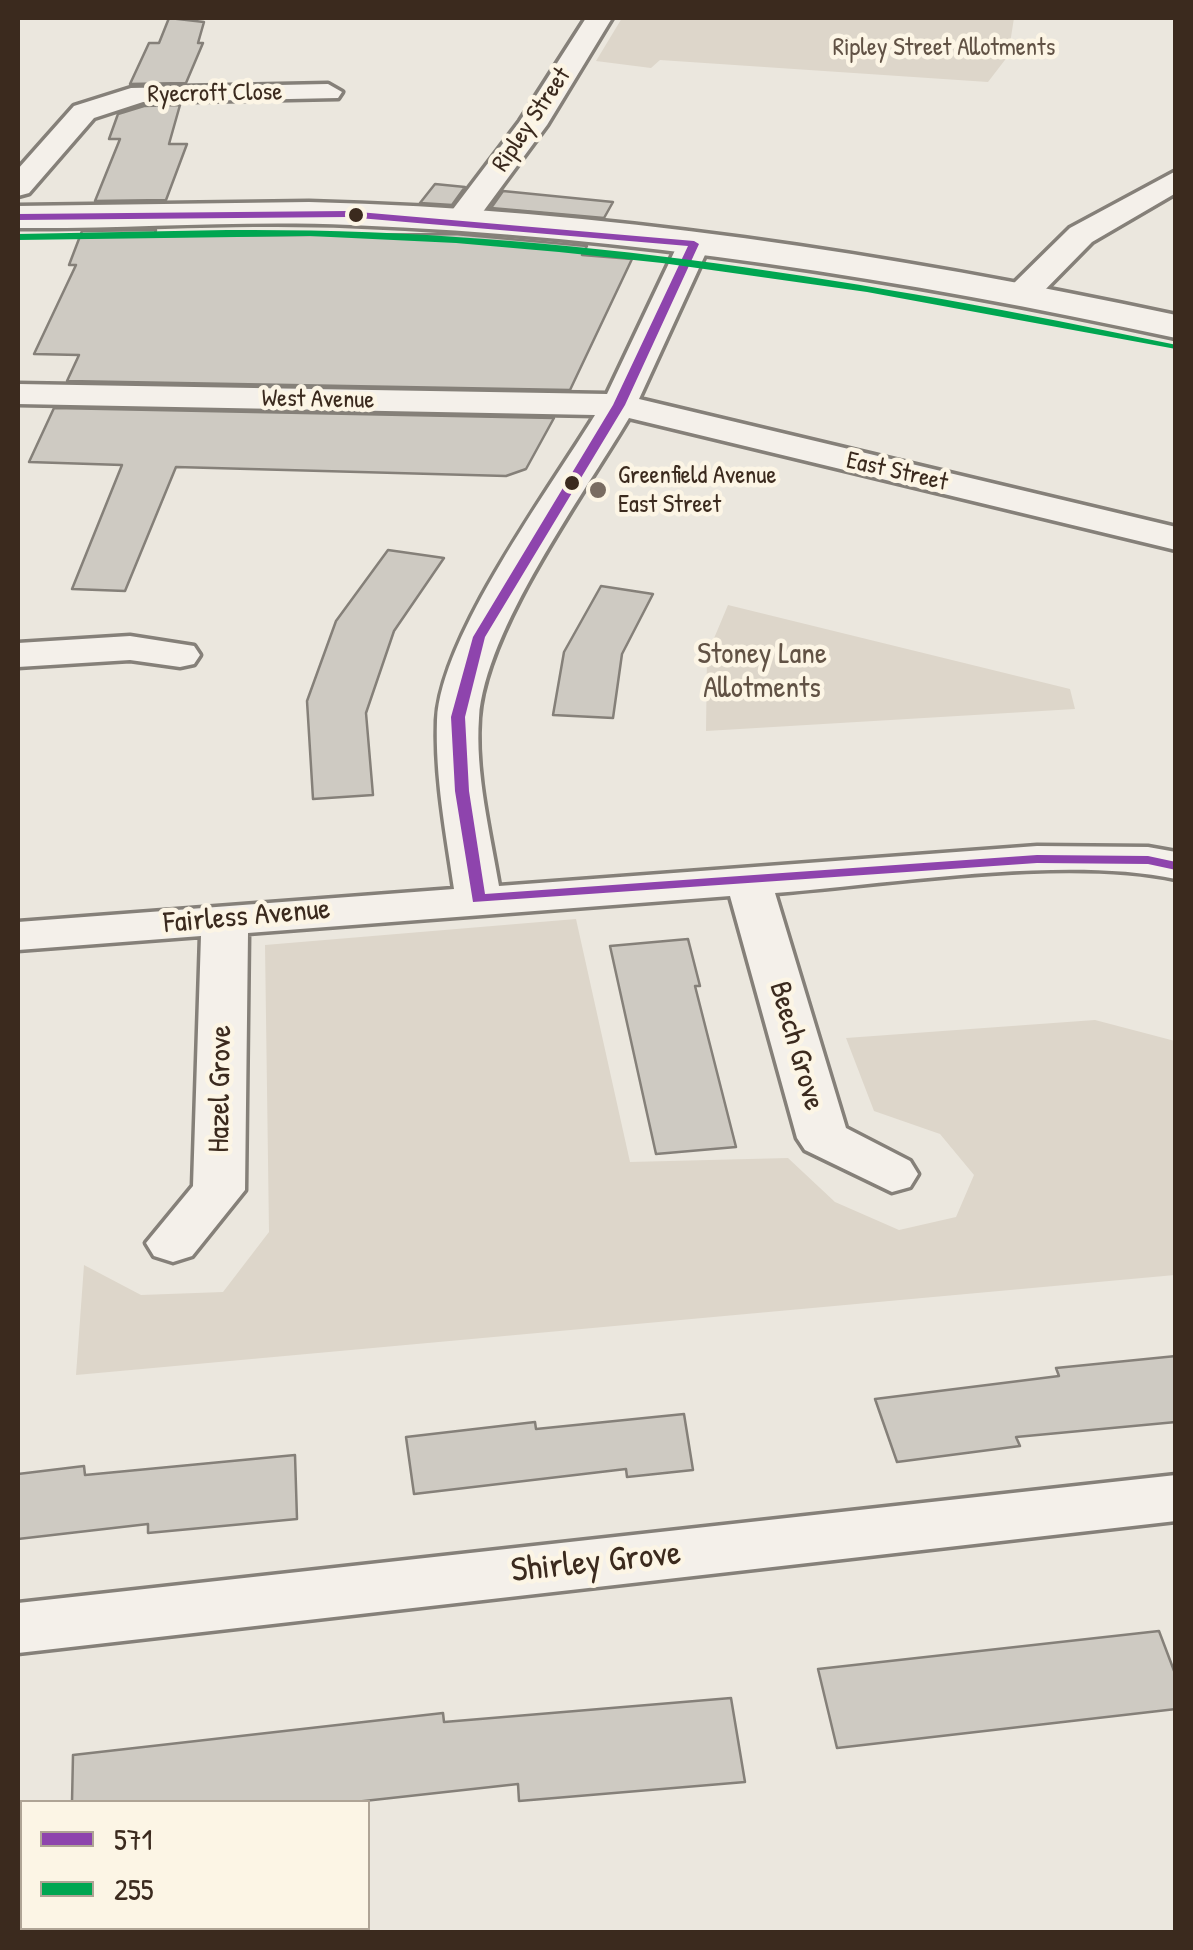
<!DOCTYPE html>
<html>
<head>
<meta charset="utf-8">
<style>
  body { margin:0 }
  #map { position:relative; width:1193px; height:1950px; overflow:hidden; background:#ebe7de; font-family:"Patrick Hand",sans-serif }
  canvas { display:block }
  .frame { position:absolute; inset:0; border:20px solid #3b2a1e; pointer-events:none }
  .legend { position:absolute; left:20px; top:1800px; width:350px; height:130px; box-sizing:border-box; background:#fcf5e5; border:2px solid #afa495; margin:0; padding:12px 18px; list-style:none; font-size:30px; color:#3b2a1e }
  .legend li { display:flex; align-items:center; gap:20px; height:50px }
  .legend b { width:50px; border:2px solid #afa495 }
</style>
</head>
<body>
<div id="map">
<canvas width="1193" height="1950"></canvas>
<div class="frame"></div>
<ul class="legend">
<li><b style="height:12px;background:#8e44ad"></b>571</li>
<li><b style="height:12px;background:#00a651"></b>255</li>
</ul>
</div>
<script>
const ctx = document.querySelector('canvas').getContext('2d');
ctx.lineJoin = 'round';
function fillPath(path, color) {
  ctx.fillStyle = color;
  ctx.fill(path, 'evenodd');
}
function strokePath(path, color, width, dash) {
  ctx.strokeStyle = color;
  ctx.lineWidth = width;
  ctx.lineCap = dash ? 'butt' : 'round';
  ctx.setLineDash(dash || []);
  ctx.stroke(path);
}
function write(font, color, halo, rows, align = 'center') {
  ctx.font = font + ' "Patrick Hand",sans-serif';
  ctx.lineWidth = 9;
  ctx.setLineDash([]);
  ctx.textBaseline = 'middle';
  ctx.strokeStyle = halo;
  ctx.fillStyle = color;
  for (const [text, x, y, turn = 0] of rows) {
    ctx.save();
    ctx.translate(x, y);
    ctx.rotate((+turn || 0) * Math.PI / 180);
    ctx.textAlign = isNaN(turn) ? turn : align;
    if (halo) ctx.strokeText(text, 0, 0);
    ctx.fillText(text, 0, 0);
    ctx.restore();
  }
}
const green = new Path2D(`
  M622,18h392l-6,38 -20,26 -328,-22 -9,8 -55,-7z
  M728,605l342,84 5,20 -369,22 1,-76z
  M576,919l54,243 158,-4 47,44 64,28 57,-13 18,-42 -34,-41 -66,-23 -28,-73 249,-18 80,21v234l-1099,100 8,-110 57,30 82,-3 46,-60 -4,-287z`);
const building = new Path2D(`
  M169,18l35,4 -6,21h5l-17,40 -56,1 19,-41h10z
  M180,105l-11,39h18l-21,56 -71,1 25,-62h-11l9,-25 26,-8z
  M435,184l30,3 -13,18 -32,-2z
  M503,191l110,11 -9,16 -113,-10z
  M156,230l-2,6 301,-2 132,12 -5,9 50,4 -62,131 -503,-9 12,-26 -45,-1 42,-89h-7l13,-34z
  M54,408l500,10 -28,51 -20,7 -330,-9 -51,124 -53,-2 50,-124 -93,-3z
  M388,550l56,8 -50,73 -28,82 7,82 -60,4 -6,-98 29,-80z
  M601,586l52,8 -31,60 -9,64 -60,-3 11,-63z
  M688,939l12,47h-5l41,161 -80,7 -46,-208z
  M1176,1356v66l-160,15 4,9 -123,16 -22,-63 184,-23 -3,-8z
  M684,1414l9,56 -66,7 -1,-8 -212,25 -8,-57 129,-15 1,7z
  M295,1455l2,64 -149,14v-9l-130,15v-65l66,-8 1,9z
  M1159,1631l17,45v33l-339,39 -19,-79z
  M731,1698l14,84 -226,19 -1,-17 -163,18h-283l1,-47 370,-42 1,9z`);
const street = new Path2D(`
  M586,18h26l-65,107 -76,103h-22l-5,-7 76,-100z
  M328,84l14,8 -4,6 -195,4 -49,16 -65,75 -11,3v-27l56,-63 57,-18z
  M1176,171v22l-84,49 -59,60h-24l-4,-7 4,-7 61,-60z
  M694,235l16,9 -71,155 537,128v23l-547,-132c-47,79 -144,212 -150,300 -4,55 11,114 20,168l538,-40 111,1 28,5v27c-112,-24 -285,5 -401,14l71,235 64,33 8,13 -8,13 -18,5 -87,-42 -8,-12 -67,-242 -482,37 -3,257 -53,66 -19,6 -19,-6 -8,-13 47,-57 8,-250 -183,14v-28l436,-33c-8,-55 -19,-112 -17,-169 4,-84 112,-230 158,-305l-577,-11v-20l589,10 71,-150z
  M130,636l64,10 6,9 -6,9 -14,3 -50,-7 -112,7v-24z
  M1176,1475v46l-1158,132v-50z`);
const primary = new Path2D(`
  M309,202c292,7 582,52 867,113v23c-272,-59 -547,-102 -825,-113 -111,-5 -222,4 -333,3v-22z`);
const bus1 = new Path2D(`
  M347,211l347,30 5,3 -74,161 -140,232 -20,80 4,74 16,103 552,-39 111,1 28,6v8l-28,-6 -111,-1 -564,39 -18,-111 -4,-74 22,-80 140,-232 75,-159 -341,-29 -329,3v-6z`);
const bus2 = new Path2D(`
  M227,230c318,-3 635,49 945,114l4,1v4l-309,-57 -205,-29 -103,-11 -103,-9 -146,-7 -292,4v-6z`);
const markers = [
  [356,215,9,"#3b2a1e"],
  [572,483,9,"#3b2a1e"],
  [598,490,10,"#796c61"]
];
const farParknames = [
  ["Ripley Street Allotments",944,48]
];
const farStreetnames = [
  ["Ryecroft Close",215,94,-1],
  ["Ripley Street",532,120,-56],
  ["West Avenue",318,400,1],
  ["East Street",897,472,13]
];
const farPoinames = [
  ["Greenfield Avenue",618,476],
  ["East Street",618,505]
];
const parkNames = [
  ["Stoney Lane",762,655],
  ["Allotments",762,689]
];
const streetNames = [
  ["Fairless Avenue",247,917,-5],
  ["Beech Grove",796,1046,74],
  ["Hazel Grove",221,1089,-89]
];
const nearStreetnames = [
  ["Shirley Grove",596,1563,-6]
];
fillPath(green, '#ddd6ca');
fillPath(building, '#cecac2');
strokePath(building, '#858079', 2.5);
strokePath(street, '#858079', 7);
strokePath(primary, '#858079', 7);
fillPath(street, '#f4f0ea');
fillPath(primary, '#f4f0ea');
fillPath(bus1, '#8e44ad');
fillPath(bus2, '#00a651');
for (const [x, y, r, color] of markers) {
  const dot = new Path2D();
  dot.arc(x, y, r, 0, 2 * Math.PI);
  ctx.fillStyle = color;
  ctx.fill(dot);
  strokePath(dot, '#fcf5e5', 4);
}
write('25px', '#615245', '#fcf5e5', farParknames);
write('25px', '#3b2a1e', '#fcf5e5', farStreetnames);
write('25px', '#3b2a1e', '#fcf5e5', farPoinames, 'left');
write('30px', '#615245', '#fcf5e5', parkNames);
write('30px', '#3b2a1e', '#fcf5e5', streetNames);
write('35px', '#3b2a1e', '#fcf5e5', nearStreetnames);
</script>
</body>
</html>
